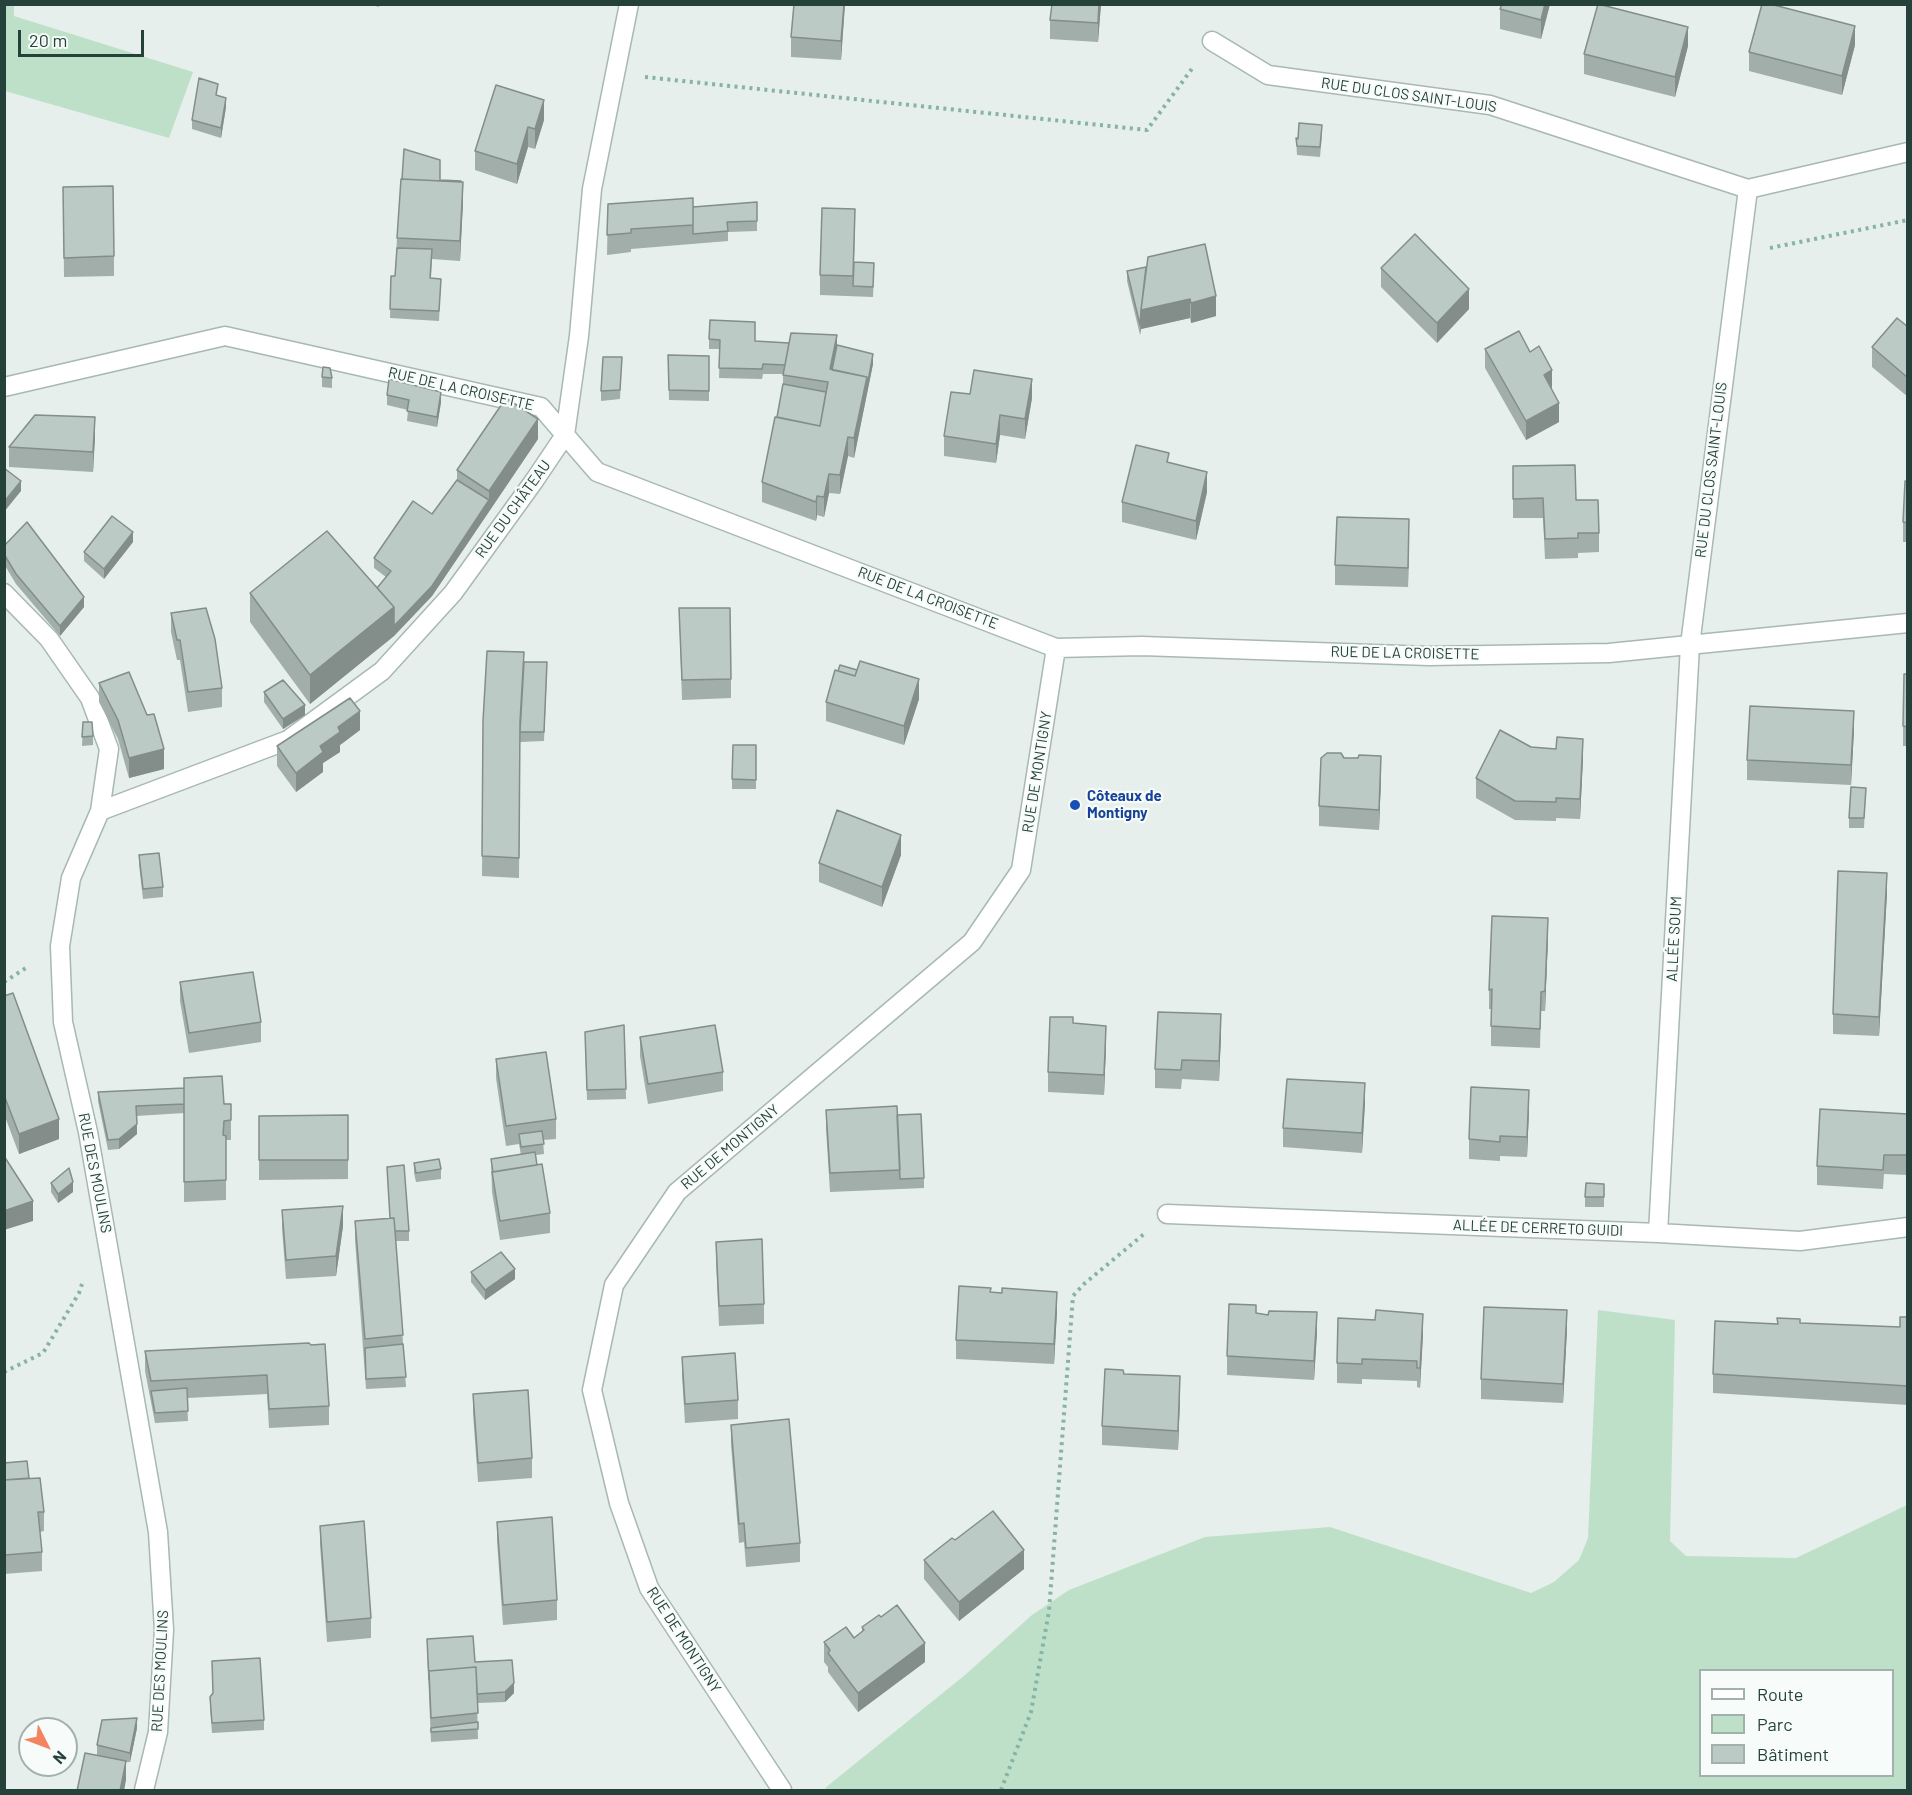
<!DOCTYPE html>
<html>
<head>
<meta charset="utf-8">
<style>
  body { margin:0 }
  #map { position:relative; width:1912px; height:1795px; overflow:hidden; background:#e6efeb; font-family:Barlow,sans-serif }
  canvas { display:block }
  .frame { position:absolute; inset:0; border:6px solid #24423a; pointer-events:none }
  .legend { position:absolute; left:1699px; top:1669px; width:195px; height:108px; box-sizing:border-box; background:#f7fbf9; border:2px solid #a3b1ad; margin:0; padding:8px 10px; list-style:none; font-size:18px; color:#24423a }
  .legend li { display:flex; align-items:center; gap:12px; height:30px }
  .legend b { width:30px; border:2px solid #a3b1ad }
  .north { position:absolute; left:18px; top:1717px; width:60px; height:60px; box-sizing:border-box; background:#f7fbf9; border:2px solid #a3b1ad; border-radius:50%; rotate:132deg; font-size:16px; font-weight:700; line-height:24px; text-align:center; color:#24423a }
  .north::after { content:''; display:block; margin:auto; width:21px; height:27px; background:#f4845f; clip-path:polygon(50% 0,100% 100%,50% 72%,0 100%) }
  .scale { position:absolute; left:18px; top:30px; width:126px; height:27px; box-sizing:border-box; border:3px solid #24423a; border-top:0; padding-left:8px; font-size:18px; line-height:21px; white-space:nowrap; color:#24423a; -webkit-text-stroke:4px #f7fbf9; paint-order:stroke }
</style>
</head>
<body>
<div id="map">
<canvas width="1912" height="1795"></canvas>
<div class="frame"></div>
<ul class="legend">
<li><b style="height:8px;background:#fff"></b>Route</li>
<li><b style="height:16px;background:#bfe0c8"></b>Parc</li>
<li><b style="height:16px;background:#bbcac4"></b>Bâtiment</li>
</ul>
<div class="north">N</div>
<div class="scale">20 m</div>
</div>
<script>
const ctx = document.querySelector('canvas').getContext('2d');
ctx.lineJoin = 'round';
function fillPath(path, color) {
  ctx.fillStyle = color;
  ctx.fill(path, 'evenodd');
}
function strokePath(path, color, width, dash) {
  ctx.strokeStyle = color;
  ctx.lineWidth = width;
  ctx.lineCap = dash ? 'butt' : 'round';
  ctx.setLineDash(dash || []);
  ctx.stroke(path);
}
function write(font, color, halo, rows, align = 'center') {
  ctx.font = font + ' Barlow,sans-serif';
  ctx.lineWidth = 4.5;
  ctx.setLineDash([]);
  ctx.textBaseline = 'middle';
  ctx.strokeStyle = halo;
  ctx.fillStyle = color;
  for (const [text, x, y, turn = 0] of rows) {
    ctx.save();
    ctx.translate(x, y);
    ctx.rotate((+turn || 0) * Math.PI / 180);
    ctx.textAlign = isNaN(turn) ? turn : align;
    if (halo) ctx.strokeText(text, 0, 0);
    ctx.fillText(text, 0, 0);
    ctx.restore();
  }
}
const green = new Path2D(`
  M4,5h10v11l179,56 -24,66 -164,-47z
  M1598,1310l77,10 -5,221 16,15 110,2 111,-53v285h-1077l-5,-2 140,-113 67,-60 37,-25 136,-53 125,-10 201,66 23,-11 25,-22 9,-22zM1700,1670h192v106h-192z`);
const path = new Path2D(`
  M645,77l502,53 47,-64
  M1770,248l138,-28
  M4,982l25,-16
  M4,1372l39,-19 36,-60 3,-9
  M1001,1790l30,-78 18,-101 24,-315 11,-12 60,-50`);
const street = new Path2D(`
  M1212,41l56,34 222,30 258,84 160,-37
  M4,387l221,-51 316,71 56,65 459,176 86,-2 287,10 180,-3 299,-30
  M4,593l45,46 41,59 19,51 -9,62 -29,67 -11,68 3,76 25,110 70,400 6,98 -6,102 -14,58
  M100,811l188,-71 94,-69 71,-78 81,-112 31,-46 14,-99 13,-147 37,-185
  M1167,1214l491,19 142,8 108,-14
  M1658,1233l32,-588 58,-456
  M782,1790l-133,-202 -30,-85 -27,-113 22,-105 63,-93 295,-250 49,-72 35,-222`);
const wall = new Path2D(`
  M368,4h12l-1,3z
  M794,4h51l-4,56 -50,-3v-20z
  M1101,4l-3,38 -48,-3v-19z
  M1499,4h51l-9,35 -41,-10v-20l1,-4z
  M1855,45l-13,50 -93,-24v-19z
  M1688,46l-13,51 -91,-23v-20z
  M218,95l8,12 -5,31 -29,-9v-9z
  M544,120l-9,29 -7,-2 -11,37 -42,-14v-19z
  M1322,135l-2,22 -23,-2 -1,-17z
  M440,180l23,22 -3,59 -28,-2 -1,19 10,1 -2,42 -49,-3 1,-42h4l2,-38z
  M63,187l51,69v20l-50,1z
  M757,202v29l-29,1v9l-97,8v3l-24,3 1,-51 85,3z
  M855,229l-1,33 20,10 -1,25 -53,-2v-20z
  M1146,267l70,49 -25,7 -1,-5 -49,11 -1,6 -13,-54v-10z
  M1381,268l88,41 -32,34 -56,-56z
  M1908,327v70l-36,-30v-20z
  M709,339l128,6 36,19 -19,94 -6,-2 -8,38 -11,-1 -5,24 -7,-2 -1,6 -54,-19v-20l15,-65 6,-33v-10h-20l-1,5 -43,-1 1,-29h-11z
  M1485,349l45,3 22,37 7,33 -33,18 -41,-72z
  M668,355l41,1v45l-40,-1z
  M622,357l-2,42 -19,2v-10z
  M322,377l10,1v10l-10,-1z
  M970,394l62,4 -7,41 -25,-4 -4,28 -52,-7v-20z
  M387,395l54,7 -4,25 -30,-6 1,-11 -21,-5z
  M95,436l-2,36 -84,-5v-20z
  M538,439l-106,157 -38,40 -84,68 -60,-82v-29l127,-5 9,-11 -12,-9v-10l58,-44 25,-34v-10z
  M1513,466l63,34 23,33v19l-21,1v5l-33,1 -2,-41h-30z
  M1908,481v61h-5v-20z
  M1207,492l-11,48 -74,-18v-20z
  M1409,539l-1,48 -73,-2v-20z
  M133,542l-29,37 -20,-18v-9z
  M4,546l80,61 -24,29 -44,-52 -12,-20z
  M679,608l52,71v19l-49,2z
  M171,613l51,75v19l-34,5 -8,-52h-3l-6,-28z
  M524,662l23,10 -3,69 -24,1 -1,136 -37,-2 1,-155z
  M1908,674v72h-5v-20z
  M99,683l65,86 -35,9 -11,-39 -19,-37z
  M264,692l41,23 -22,14 -19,-27z
  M919,699l-15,46 -78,-24v-19z
  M83,722l10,14v9l-11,1z
  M360,730l-20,15v7l-17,11v9l-27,20 -19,-26v-20z
  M1854,730l-3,55 -104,-5v-20z
  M756,745v44h-24v-10z
  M1531,747l52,11 -3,61 -24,-1v3l-41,-1 -39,-22v-20z
  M1344,758l37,18 -2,54 -60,-4v-20z
  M1866,788l-2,40h-15v-10z
  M139,855l24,32v10l-20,2 -4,-34z
  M901,855l-19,52 -63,-25v-19z
  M1887,893l-8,143 -46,-2v-20z
  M1548,938l-3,73h-4l-1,37 -49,-2v-37h-2v-19z
  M180,982l81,40v20l-72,11 -9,-52z
  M4,996l55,143 -40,15 -15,-40z
  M1073,1023l33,22 -2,50 -56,-3v-20z
  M624,1025l2,74 -39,1 -2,-58z
  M1221,1034l-2,47 -37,-2 -1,10 -26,-1v-19z
  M640,1037l83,35v19l-75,13 -8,-48z
  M496,1059l60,60v20l-13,1 1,14 -8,1 1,10 13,48v20l-50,7 -8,-48 -1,-33 30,-4 -2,-11 -13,2 -10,-68z
  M98,1092l133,12v36h-5v60l-42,2v-89l-48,3 1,18 -18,15 -11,1 -10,-49z
  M1365,1103l-3,50 -79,-6v-19z
  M1529,1109l-2,48 -27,-1v5l-31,-2v-20z
  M826,1110l98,68v10l-94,4 -4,-63z
  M1908,1114v61l-24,-1 -1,15 -66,-4v-19z
  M348,1115v64l-89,1v-64z
  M414,1163l27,6v10l-25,3 -2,-9z
  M387,1167l22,64v10h-13l10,146 -40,2 -11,-149v-19l35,-3z
  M51,1183l22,9 -15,11 -7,-11z
  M1604,1184v23h-19v-10z
  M282,1210l61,16 -7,50 -50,3 -4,-50z
  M716,1242l48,62v20l-45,2 -3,-65z
  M471,1272l44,7 -30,21 -14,-18z
  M1057,1311l-3,53 -98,-5v-19z
  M1256,1314l12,1 49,17 -3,48 -87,-5v-19z
  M1908,1317v88l-195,-12v-19l64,-50v-6l23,5 100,4z
  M1567,1330l-4,73 -82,-4v-20z
  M1423,1334l-3,54 -3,-1v-6l-55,-2v5l-25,-1v-20z
  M309,1343l20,63v19l-60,3 -2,-34 -80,4 1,23 -33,2 -10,-52v-20z
  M682,1357l56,43v19l-53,4 -3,-47z
  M1124,1374l56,22 -2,54 -76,-5v-19z
  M473,1394l59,64v20l-54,4 -5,-69z
  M731,1425l69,118v19l-54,5 -2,-25 -5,1 -8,-98z
  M4,1463l25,15 15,34v19l-4,1 2,20v19l-38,3z
  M497,1522l60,78v20l-54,5 -6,-84z
  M320,1526l51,92v20l-44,4 -7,-97z
  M924,1560l100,9 -65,52 -35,-42z
  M862,1627l63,35 -67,50 -30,-40v-5l-4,-5v-20l30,-5 8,-5z
  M427,1649l48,13 39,31 -9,9 -28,1 1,36 -47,3z
  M212,1661l52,59v10l-52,3 -2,-26v-10l3,-4z
  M137,1728l-7,34h-4v18l-29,-25v-10z`);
const shadedWall = new Path2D(`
  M844,4h1l-4,56v-19z
  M1099,4h2l-3,38v-19z
  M1545,4h5l-9,35v-19z
  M1855,26v19l-13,50v-19z
  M1688,27v19l-13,51v-20z
  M226,98v9l-5,31v-10z
  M544,100v20l-9,29v-20z
  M528,127v20l-11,37v-20z
  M463,182v20l-3,59v-20z
  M1469,289v20l-32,34v-20z
  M1216,296v20l-25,7v-20z
  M1190,299v19l-49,11 -1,6 1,-25z
  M837,335v20l-5,24 -2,-10z
  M873,354v10l-19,94v-20l13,-61z
  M1552,370v19l-8,-14z
  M1032,379v19l-7,41v-20z
  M441,392v10l-4,25v-10z
  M1559,403v19l-33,18v-19z
  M1000,415v20l-4,28v-19z
  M95,417v19l-2,36v-20z
  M538,419v20l-106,157 -38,40 -84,68v-29l179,-175v-9z
  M848,437v19l-8,38v-19z
  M1207,472v20l-11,48v-19z
  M829,474v19l-5,24v-20z
  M21,481v10l-17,21v-10z
  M817,496v19l-1,6v-19z
  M1409,519v20l-1,48v-19z
  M133,532v10l-29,37v-10z
  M84,597v10l-24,29v-10z
  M919,679v20l-15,46v-19z
  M305,705v10l-22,14v-10z
  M360,711v19l-20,15v7l-17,11v9l-27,20v-19l42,-46z
  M1854,711v19l-3,55v-20z
  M1583,739v19l-3,61v-20z
  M164,749v20l-35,9v-20z
  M1381,756v20l-2,54v-20z
  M901,835v20l-19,52v-20z
  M1887,873v20l-8,143v-19z
  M1548,918v20l-3,73v-20z
  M1221,1014v20l-2,47v-20z
  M1106,1026v19l-2,50v-20z
  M1365,1083v20l-3,50v-20z
  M1529,1090v19l-2,48v-20z
  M59,1119v20l-40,15v-20z
  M137,1124v10l-18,15v-10z
  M73,1182v10l-15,11v-9z
  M33,1201v20l-29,9v-19z
  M343,1206v20l-7,50v-20z
  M515,1269v10l-30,21v-10z
  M1057,1292v19l-3,53v-20z
  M1567,1310v20l-4,73v-19z
  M1317,1312v20l-3,48v-19z
  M1423,1314v20l-3,54v-20z
  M1180,1376v20l-2,54v-19z
  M1024,1550v19l-65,52v-19z
  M925,1643v19l-67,50v-19z
  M514,1683v10l-9,9v-10z
  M137,1718v10l-7,34v-9z
  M126,1761v19l-2,11h-4z`);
const building = new Path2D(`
  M794,4h50l-3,37 -50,-4z
  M1052,4h47l-1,19 -48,-3z
  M1502,4h43l-4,16 -41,-11z
  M1598,4l90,23 -13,50 -91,-23z
  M1762,4h8l85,22 -13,50 -93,-24z
  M199,78l19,6 -2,11 10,3 -5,30 -29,-8z
  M496,85l48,15 -9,29 -7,-2 -11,37 -42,-13z
  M1299,123l23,2 -2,22 -23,-1 -1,-8 2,1z
  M404,149l36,11v20l21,1v1l-59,-3z
  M401,179l62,3 -3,59 -63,-3z
  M113,186l1,70 -50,2 -1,-71z
  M693,198v27l-62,4v4l-24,2 1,-31z
  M757,202v19l-30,1 1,9 -35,3v-27z
  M822,208l33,1 -2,67 -33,-1z
  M1415,234l54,55 -32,34 -56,-55z
  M1205,244l11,52 -25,7 -1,-4 -49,11 7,-53z
  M397,248l35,1 -2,29 11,1 -2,32 -49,-2 1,-33h4z
  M854,262l20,1 -1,24 -20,-1z
  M1146,267l-5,43 -1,15 -13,-54z
  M1897,318l11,9v51l-36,-31z
  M710,320l45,2v19l34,2 -4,22 -22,-1 -1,5 -43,-1 1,-28 -11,-1z
  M1519,331l11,21 9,-6 13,24 -8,5 15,28 -33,18 -41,-72z
  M791,333l46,2 -7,34 37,8 -13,61 -6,-1 -8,38 -11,-1 -5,23 -7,-1 -1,6 -54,-20 13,-65 45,9 8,-44 -45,-7z
  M837,345l36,9 -6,33v-10l-35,-7z
  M668,355l41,1v35l-40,-1z
  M603,357h19l-2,33 -19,1z
  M323,367l7,1 2,10 -10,-1z
  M974,370l58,9 -7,40 -25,-4 -4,29 -52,-8 7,-44 19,2z
  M389,379l52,13 -4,25 -30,-6 2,-11 -22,-5z
  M783,384l43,8 -6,34 -43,-9z
  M506,398l32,21 -49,72 -32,-21z
  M35,415l60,2 -2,35 -84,-5z
  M1136,445l33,8 -2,9 40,10 -11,49 -74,-19z
  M1575,465l1,35h22l1,33h-21v5l-33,1 -2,-41 -30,1v-33z
  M4,468l17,13 -17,21z
  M457,480l32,20 -57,86 -38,40v-19l-17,-19 14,-17 -17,-13 39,-57 19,13z
  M1905,481h3v42l-5,-1z
  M112,516l21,16 -29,37 -20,-17z
  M1337,517l72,2 -1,49 -73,-3z
  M27,522l57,75 -24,29 -44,-52 -12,-20v-8z
  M327,531l67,76 -84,68 -60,-82z
  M206,608l9,31 7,49 -34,4 -8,-52h-3l-6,-27z
  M679,608h51l1,71 -49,1z
  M487,651l37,1 -4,70 -1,136 -37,-2 1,-135z
  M860,661l59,18 -15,47 -78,-24 9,-32 20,6z
  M524,662h23l-3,70h-24z
  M840,665l17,5 -2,6 -17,-5z
  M129,672l18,43 7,-1 10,35 -35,9 -11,-38 -19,-37z
  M1904,674h4v53l-5,-1z
  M283,680l22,25 -22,14 -19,-27z
  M350,698l10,13 -22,16 2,5 -20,14 3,6 -27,21 -19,-27z
  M1750,706l104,5 -3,54 -104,-5z
  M83,722h9l1,14 -11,1z
  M1500,730l31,17 25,2 1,-12 26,2 -3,60 -24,-1v4l-41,-1 -39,-23z
  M733,745h23v35l-24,-1z
  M1327,753h14l3,5h14l1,-3 22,1 -2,54 -60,-4 2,-48z
  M1851,787l15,1 -2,30h-15z
  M837,810l64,25 -19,52 -63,-24z
  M159,853l4,34 -20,2 -4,-34z
  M1838,871l49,2 -8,144 -46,-3z
  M1492,916l56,2 -3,73 -4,1 -1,37 -49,-3 1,-37 -3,1z
  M253,972l8,50 -72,11 -9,-51z
  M13,993l46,126 -40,15 -15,-39v-99z
  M1158,1012l63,2 -2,47 -37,-1 -1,10 -26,-1z
  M1050,1017h23v6l33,3 -2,49 -56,-3z
  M624,1025l2,64 -39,1 -2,-58z
  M715,1025l8,47 -75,12 -8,-47z
  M546,1052l10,67 -50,7 -10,-67z
  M222,1076l2,28h7v16l-7,1 -1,14 3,1v44l-42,2v-104z
  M1287,1079l78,4 -3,50 -79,-5z
  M1471,1087l58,3 -2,47 -27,-1v6l-31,-3z
  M184,1088v16l-48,2 1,18 -18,15 -11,1 -10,-48z
  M897,1106l3,64 -70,3 -4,-63z
  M1820,1109l88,5v41h-24l-1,15 -66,-4z
  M921,1114l3,64 -24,1 -3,-64z
  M348,1115v45h-89v-44z
  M542,1131l2,13 -23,3 -2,-13z
  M535,1152l2,13 -44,7 -2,-13z
  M4,1156l29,45 -29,10z
  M439,1159l2,10 -25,4 -2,-10z
  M542,1164l8,49 -50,8 -8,-49z
  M404,1165l5,66h-14l-1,-13h-4l-3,-51z
  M69,1168l4,14 -15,12 -7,-11z
  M1586,1183l18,1v13h-19z
  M343,1206l-7,50 -50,4 -4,-50z
  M394,1218l9,117 -38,4 -10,-118z
  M762,1239l2,65 -45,2 -3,-64z
  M501,1252l14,17 -30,21 -14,-18z
  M959,1286l32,2 -1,4 12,1v-5l55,4 -3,52 -98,-4z
  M1229,1304l27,1v8l12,2 1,-4 48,1 -3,49 -87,-5z
  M1484,1307l83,3 -4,74 -82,-5z
  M1376,1310l47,4 -3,54h-3v-7l-55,-2v5l-25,-1 1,-45 37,2z
  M1900,1317h8v69l-195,-12 2,-53 63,3 -1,-6 23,1v4l100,4z
  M309,1343l2,2 14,-1 4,62 -60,3 -2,-34 -116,6 -6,-30z
  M403,1344l3,33 -40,2 -1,-31z
  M735,1353l3,47 -53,4 -3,-47z
  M1105,1369l18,1 1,4 56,2 -2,55 -76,-5z
  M187,1388l1,23 -33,2 -4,-22z
  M528,1390l4,68 -54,5 -5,-69z
  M789,1419l11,124 -54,5 -2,-25 -5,1 -8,-99z
  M27,1461l2,17 -25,2v-17z
  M40,1478l4,34h-6l4,40 -37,3 -1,-75z
  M993,1511l31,39 -65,52 -35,-42 28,-22 3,2z
  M552,1517l5,83 -54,5 -6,-83z
  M364,1521l7,97 -44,4 -7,-96z
  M897,1605l28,38 -67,50 -30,-40 2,-3 -6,-8 22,-15 8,11 10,-8 -2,-3 17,-12 2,2z
  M473,1636l2,26 37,-2 2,23 -9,9 -28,2 -1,-27 -47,4v9l-2,-41z
  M260,1658l4,62 -52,3 -2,-26 3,-4 -1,-32z
  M476,1667l2,46 -47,5 -2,-47z
  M137,1718l-7,35 -33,-8 5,-25z
  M478,1722v7l-47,3v-4z
  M85,1753l41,8 -6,30h-43z`);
const markers = [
  [1075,805,6,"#1a4fb4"]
];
const streetNames = [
  ["RUE DU CLOS SAINT-LOUIS",1409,95,8],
  ["RUE DE LA CROISETTE",461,389,13],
  ["RUE DU CLOS SAINT-LOUIS",1711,470,-83],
  ["RUE DU CHÂTEAU",513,509,-54],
  ["RUE DE LA CROISETTE",928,598,21],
  ["RUE DE LA CROISETTE",1405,653,1],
  ["RUE DE MONTIGNY",1037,772,-81],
  ["ALLÉE SOUM",1674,939,-87],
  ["RUE DE MONTIGNY",730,1147,-40],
  ["RUE DES MOULINS",95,1173,79],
  ["ALLÉE DE CERRETO GUIDI",1538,1228,2],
  ["RUE DE MONTIGNY",684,1640,57],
  ["RUE DES MOULINS",160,1671,-87]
];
const transitNames = [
  ["Côteaux de",1087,796],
  ["Montigny",1087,813]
];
fillPath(green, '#bfe0c8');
strokePath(street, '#a8b8b2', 21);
strokePath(path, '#86b3a5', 4, [3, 4.5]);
strokePath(street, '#fff', 18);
fillPath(wall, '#a1aea9');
fillPath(shadedWall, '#838d89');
fillPath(building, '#bbcac4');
strokePath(building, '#838d89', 1.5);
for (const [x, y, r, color] of markers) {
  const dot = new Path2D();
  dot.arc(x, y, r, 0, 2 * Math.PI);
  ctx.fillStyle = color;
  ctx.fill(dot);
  strokePath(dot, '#f7fbf9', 2);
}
write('15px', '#24423a', '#f7fbf9', streetNames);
write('bold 15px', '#164399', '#f7fbf9', transitNames, 'left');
</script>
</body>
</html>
